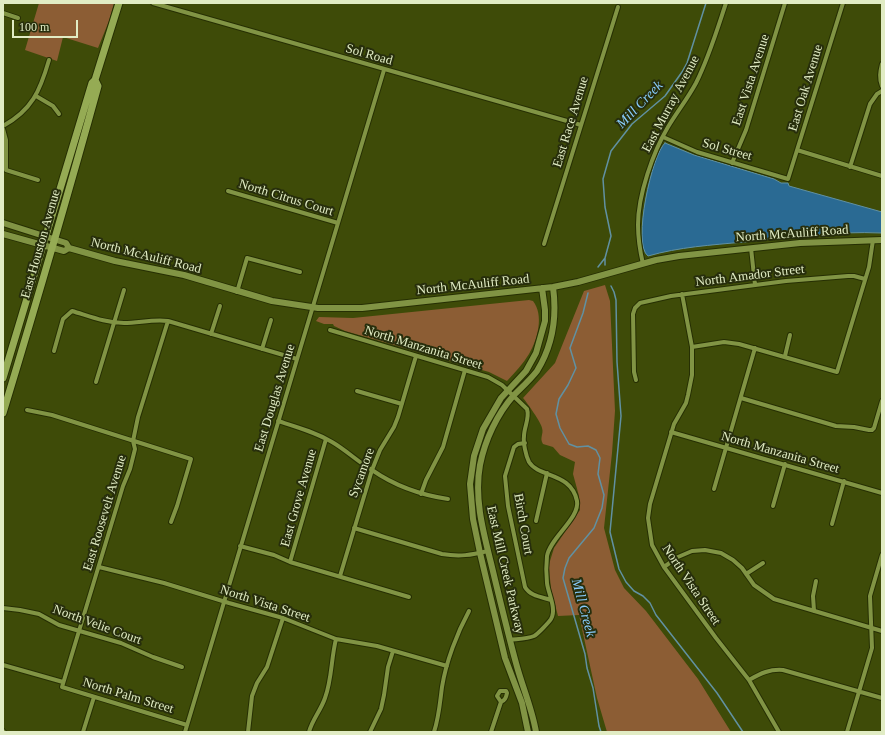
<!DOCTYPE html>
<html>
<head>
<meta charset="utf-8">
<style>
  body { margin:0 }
  #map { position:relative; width:885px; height:735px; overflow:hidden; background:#3e4b08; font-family:Georgia,serif }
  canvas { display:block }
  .frame { position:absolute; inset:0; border:4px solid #e1ecc4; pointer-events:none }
  .scale { position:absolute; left:12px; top:20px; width:66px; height:18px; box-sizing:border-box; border:2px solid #e1ecc4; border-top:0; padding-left:5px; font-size:12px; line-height:14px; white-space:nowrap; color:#e1ecc4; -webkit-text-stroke:3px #272e0c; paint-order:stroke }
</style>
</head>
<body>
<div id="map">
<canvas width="885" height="735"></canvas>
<div class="frame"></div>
<div class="scale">100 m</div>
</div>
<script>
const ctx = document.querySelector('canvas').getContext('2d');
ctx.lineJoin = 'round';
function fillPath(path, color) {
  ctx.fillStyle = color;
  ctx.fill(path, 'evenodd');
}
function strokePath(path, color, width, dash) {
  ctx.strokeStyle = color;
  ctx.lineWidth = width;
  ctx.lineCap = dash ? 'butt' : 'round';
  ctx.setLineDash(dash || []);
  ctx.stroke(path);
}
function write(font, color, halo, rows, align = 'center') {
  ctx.font = font + ' Georgia,serif';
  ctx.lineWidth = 4;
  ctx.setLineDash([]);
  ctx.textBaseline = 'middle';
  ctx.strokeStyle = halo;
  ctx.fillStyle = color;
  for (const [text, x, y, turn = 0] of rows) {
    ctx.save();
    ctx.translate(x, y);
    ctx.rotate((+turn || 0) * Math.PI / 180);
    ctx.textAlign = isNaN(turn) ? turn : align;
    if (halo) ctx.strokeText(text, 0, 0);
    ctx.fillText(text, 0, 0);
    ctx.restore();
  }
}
const green = new Path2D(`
  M39,3h75l-5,18 -11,27 -35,-11 -6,24 -32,-11z
  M605,285l5,16 5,110 -3,42 -8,75 11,42 9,18 22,23 52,68 33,53h-124l-10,-34 -18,-83 -21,1 -7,-27 -2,-21 1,-7 4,-13 26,-38 -1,-14 -6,-22 2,-12 -15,-7 -7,-8 -10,-3c-4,-6 1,-10 -1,-16 0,-4 -16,-27 -19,-30l32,-35 29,-72z
  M529,300l4,1c11,14 5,38 -4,53 -6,10 -14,18 -22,27l-18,-9 -144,-41 -11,-5 -1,-2h-9l-8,-3 3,-4 34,1z`);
const water = new Path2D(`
  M665,143l29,12 80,24 7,4h7l1,3 93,26v21c-46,-2 -92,4 -138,9 -32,3 -65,5 -96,14 -16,-12 4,-102 17,-113z`);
const stream = new Path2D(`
  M605,258v7
  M598,267l7,-9 6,-22 -6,-29 -2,-28 8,-28 21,-27 33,-28 17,-24 5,-9 19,-60
  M611,286l3,6 2,8 1,62 4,54 -11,116 9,37 7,13 8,9 9,5 7,7 6,12 61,78 26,39
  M588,293l-5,20 -13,35 6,20 -8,17 -9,14 -3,15 4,14 9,16 8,3 11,-1 8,4 4,8 -2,16 6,21 -2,13 -8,20 -25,30 -4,10 -2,10 22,76 2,14 6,20 6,38 2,6`);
const street = new Path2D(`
  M153,3l428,122
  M3,13l15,5
  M882,64c-2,8 -3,14 0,22
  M36,96l17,10 6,8
  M3,126c29,-16 37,-35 46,-66
  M3,129l3,11v30l32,10
  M663,137l34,15 91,27 55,-176
  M797,150l85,26
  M732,163l14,-33 39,-127
  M850,167l20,-63 7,-10 5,-3
  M228,191l110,32
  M544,244l74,-237
  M751,248l4,37
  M643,264c-3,-13 -5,-26 -5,-39 0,-30 15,-73 30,-98 9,-15 20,-29 28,-44 13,-26 21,-53 30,-80
  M237,292l10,-34 53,14
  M682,294l10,53v28l-4,20 -2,8 -12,21 -24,80 -2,14 4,27 12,22 52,71 33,42 30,52
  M168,321l-30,96 -5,24 2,8 -5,20 -7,17 -61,201 125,38
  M330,330l158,47 14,8 25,24c3,9 -3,18 -3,27 -1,7 2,20 5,26 10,16 42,10 48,39 3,17 -27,37 -30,55 -1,9 -1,18 0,27 1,10 10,26 4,36 -2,3 -13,15 -17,17 -7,3 -16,3 -24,4
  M211,334l9,-28
  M692,347l32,-5 15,2 98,28 32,-105 4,-27
  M262,349l9,-29
  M54,351l9,-32 9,-8c17,5 34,12 52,12 15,0 29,-4 44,-2l129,38
  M785,356l5,-21
  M636,380l-2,-8 -1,-58 2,-6 5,-5 31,-7 115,-15 62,-5h6l11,3
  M96,382l28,-92
  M357,391l45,13
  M741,398l95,28 18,1 15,3h3l2,-2 8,-27
  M27,410l25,5 139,44 -14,47 -6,16
  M278,421c19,6 37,11 54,21 14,8 26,20 40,28 23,16 49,25 76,29
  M671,432l211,61
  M525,443l-7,1 -4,3 -9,29 3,30 17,81c5,9 17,10 26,13
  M714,489l41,-141
  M421,494l5,-14 17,-33 22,-77
  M773,506l12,-42
  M536,521l11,-48
  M832,524l12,-43
  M354,528l88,26c18,3 29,1 46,-3
  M240,546l34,9 16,7 119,35
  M290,562l36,-123
  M99,567l65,16 65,20 54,15 53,21 41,7 70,20
  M664,567l14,-10 14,-6 13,-1 16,3 12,7 9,8 12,17 20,14 108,32
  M746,574l17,-11
  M340,576l32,-106 8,-20 14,-23 4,-10 18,-61
  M3,608l17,2 19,4 20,11 62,18 32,14 29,10
  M814,611l-1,-15 3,-15
  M3,665l60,17
  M749,680c12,-7 21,-11 34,-10l99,28
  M3,731l1,1
  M83,732l11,-35
  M185,732l199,-662
  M248,732l4,-36 5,-13 10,-16 16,-49
  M309,732c3,-12 12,-22 16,-34 7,-19 6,-39 11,-59
  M370,732l11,-23 3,-14 4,-28 5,-16
  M434,732c5,-15 6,-30 8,-45 4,-25 15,-54 27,-76
  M491,732l10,-30c4,-2 5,-4 6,-9l-1,-2h-6l-3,5 4,6
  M847,732l25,-84 -2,-52 12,-41`);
const secondary = new Path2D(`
  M3,223l63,20 3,5 46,13 69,14 88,26 46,7h44l191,-21 25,-5 78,-22 23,-4 121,-13 82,-3
  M3,234l61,17 5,-3
  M528,732l-6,-29 -17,-45 -25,-105 -7,-34 -3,-35 4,-28 9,-27 18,-31 25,-27 10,-18 9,-32v-11l-3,-22
  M536,732c-4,-24 -14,-46 -20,-69 -9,-33 -17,-67 -25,-100 -8,-32 -17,-65 -11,-98 5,-25 17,-51 34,-70 8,-8 16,-15 23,-24 16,-26 20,-55 16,-84`);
const primary = new Path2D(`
  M3,378l89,-295 3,-3 24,-77
  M3,413c33,-109 65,-218 95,-327l-3,-6`);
const streetNames = [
  ["Sol Road",369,55,16],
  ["East Vista Avenue",751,80,-72],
  ["East Oak Avenue",806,88,-73],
  ["East Murray Avenue",671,104,-62],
  ["East Race Avenue",571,122,-73],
  ["Sol Street",727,150,16],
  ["North Citrus Court",286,198,17],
  ["North McAuliff Road",792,234,-4],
  ["East Houston Avenue",41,244,-74],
  ["North McAuliff Road",146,256,14],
  ["North Amador Street",750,276,-7],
  ["North McAuliff Road",473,285,-6],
  ["North Manzanita Street",423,348,17],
  ["East Douglas Avenue",275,398,-73],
  ["North Manzanita Street",780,453,16],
  ["Sycamore",362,473,-70],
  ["East Grove Avenue",299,498,-74],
  ["East Roosevelt Avenue",105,513,-73],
  ["Birch Court",523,524,80],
  ["East Mill Creek Parkway",505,570,77],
  ["North Vista Street",691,585,56],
  ["North Vista Street",265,604,18],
  ["North Velie Court",97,625,20],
  ["North Palm Street",128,696,17]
];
const waterNames = [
  ["Mill Creek",640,105,-46],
  ["Mill Creek",583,608,75]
];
fillPath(green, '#8c5d34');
fillPath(water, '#2a6a93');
strokePath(water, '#6191a2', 1);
strokePath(stream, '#6191a2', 1.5);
strokePath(street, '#262f03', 6);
strokePath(secondary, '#262f03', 8);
strokePath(primary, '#262f03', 9);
strokePath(street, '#819444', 4);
strokePath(secondary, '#819444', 6);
strokePath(primary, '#95ab54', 7);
write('13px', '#e1ecc4', '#272e0c', streetNames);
write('italic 14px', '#88ccfd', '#272e0c', waterNames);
</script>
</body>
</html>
